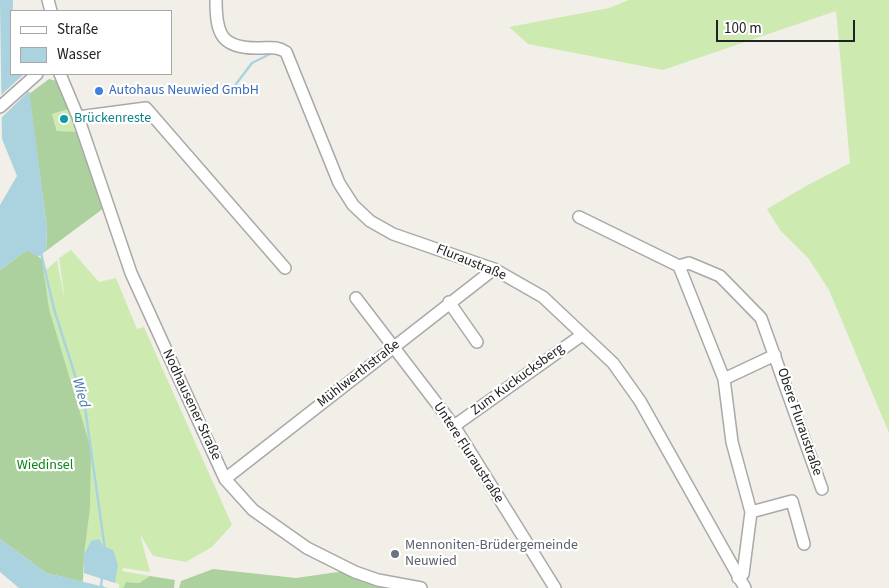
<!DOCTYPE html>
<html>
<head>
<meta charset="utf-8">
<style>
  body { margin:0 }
  #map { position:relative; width:889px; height:588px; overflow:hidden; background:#f2efe9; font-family:"Source Sans 3",sans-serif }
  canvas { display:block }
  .legend { position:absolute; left:10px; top:10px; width:162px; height:65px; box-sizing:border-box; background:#fff; border:1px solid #a7a7a7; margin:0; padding:6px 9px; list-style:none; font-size:15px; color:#222 }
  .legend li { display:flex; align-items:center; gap:10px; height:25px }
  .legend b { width:25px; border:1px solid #a7a7a7 }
  .scale { position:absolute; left:716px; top:20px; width:139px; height:22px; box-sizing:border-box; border:2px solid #222; border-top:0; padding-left:6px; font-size:15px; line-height:18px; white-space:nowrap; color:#222; -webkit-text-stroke:4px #fff; paint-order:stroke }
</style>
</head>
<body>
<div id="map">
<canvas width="889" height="588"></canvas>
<ul class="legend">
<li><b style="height:6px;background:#fff"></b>Straße</li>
<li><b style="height:14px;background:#aad3df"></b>Wasser</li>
</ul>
<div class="scale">100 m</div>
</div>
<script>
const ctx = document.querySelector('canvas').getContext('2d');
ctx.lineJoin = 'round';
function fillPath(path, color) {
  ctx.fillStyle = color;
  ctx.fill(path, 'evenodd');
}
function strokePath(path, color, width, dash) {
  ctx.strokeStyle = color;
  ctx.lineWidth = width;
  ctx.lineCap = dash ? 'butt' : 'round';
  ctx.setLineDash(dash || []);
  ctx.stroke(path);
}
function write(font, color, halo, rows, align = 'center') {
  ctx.font = font + ' "Source Sans 3",sans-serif';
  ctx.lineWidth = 4.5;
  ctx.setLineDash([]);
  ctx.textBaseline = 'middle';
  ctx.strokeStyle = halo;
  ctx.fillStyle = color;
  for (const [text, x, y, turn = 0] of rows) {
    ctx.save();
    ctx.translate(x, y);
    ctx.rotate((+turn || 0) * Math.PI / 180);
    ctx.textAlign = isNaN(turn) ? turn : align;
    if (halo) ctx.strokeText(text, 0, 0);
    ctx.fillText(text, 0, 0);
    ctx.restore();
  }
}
const grass = new Path2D(`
  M629,0h260v433l-60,-143 -21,-32 -28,-28 -13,-21 39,-23 44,-23 -14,-152 -173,59 -135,-26 -19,-17 100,-19z
  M69,109l8,23h-19l-6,-18z
  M71,250l28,32 17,-4 21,51 7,-2 88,198 -20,22 -26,15 -33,-6 -13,-22 10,38 -27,-4 -1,3 28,5 -11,7 -13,-1 -3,6h-4v-4l-35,-11 -9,-170 -12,-43 -63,-51 45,-31 -1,-6 13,-12 8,41 -6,-43z`);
const forest = new Path2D(`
  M49,79l12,3 8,27 -17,5 5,17 20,1 27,76 -58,43 1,-23 -18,-134z
  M27,250l15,9 7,50 42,140 -1,59 -6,46 -1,28 -37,-9 -46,-34v-269z
  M213,569l83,9 49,-7 16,10 38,7h-220l2,-7z
  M150,576l25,4 -1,8h-51l3,-6 13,1z`);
const water = new Path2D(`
  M0,0h13l-2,74h16l20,154 -1,23 -8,6 -11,-7 -27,20v-65l17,-29 -15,-37z
  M0,539l46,34 63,15h-90l-19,-16z
  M99,539l4,7 10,4 5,15 -3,18 -31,-10v-19l7,-13z`);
const pier = new Path2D(`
  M24,74h5l2,15 -31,30v-23z`);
const stream = new Path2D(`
  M233,88l19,-25 22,-11
  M41,253l13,56 31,98 20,143
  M102,578l-1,7 2,3`);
const street = new Path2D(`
  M48,0l3,11
  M216,0c0,34 5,49 44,48 9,0 17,-2 26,4l53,131 14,22 17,16 23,13 101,35 49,28 70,66 27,38 105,187
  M60,74l18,43 53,156 94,206 28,31 54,38 48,24 23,8 43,8
  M0,107l37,-33
  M78,117l68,-9 139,160
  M579,217l100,49 45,113 8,63 19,70 -8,62 -5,4
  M679,266l10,-3 31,13 41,42 61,171
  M356,298l98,128 101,162
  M449,302l28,40
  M724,379l51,-24
  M454,426l128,-91
  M225,479l269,-210
  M751,512l41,-11 12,43`);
const markers = [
  [99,91,5,"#3f7fe0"],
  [64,119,5,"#0f9aa8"],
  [395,554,5,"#6b7280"]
];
const shopNames = [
  ["Autohaus Neuwied GmbH",109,91]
];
const cultureNames = [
  ["Brückenreste",74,119]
];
const streetNames = [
  ["Fluraustraße",471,263,22],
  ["Mühlwerthstraße",359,374,-38],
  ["Zum Kuckucksberg",518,380,-36],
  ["Nodhausener Straße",191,405,65],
  ["Obere Fluraustraße",799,422,71],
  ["Untere Fluraustraße",468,453,57]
];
const parkNames = [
  ["Wiedinsel",45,466]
];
const worshipNames = [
  ["Mennoniten-Brüdergemeinde",405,546],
  ["Neuwied",405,562]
];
const waterNames = [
  ["Wied",80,393,74]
];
fillPath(grass, '#cdebb0');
fillPath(forest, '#add19e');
fillPath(water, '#aad3df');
fillPath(pier, '#f2efe9');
strokePath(stream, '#aad3df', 2.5);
strokePath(street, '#a9a9a9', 14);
strokePath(street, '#fff', 11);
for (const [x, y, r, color] of markers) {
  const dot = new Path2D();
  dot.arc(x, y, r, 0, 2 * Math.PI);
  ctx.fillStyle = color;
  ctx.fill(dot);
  strokePath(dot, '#fff', 2);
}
write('14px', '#366cbe', '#fff', shopNames, 'left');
write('14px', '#0d838f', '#fff', cultureNames, 'left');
write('14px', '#222', '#fff', streetNames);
write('14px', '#0c8416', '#fff', parkNames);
write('14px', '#5b616d', '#fff', worshipNames, 'left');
write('italic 15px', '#4a7aab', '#fff', waterNames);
</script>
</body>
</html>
